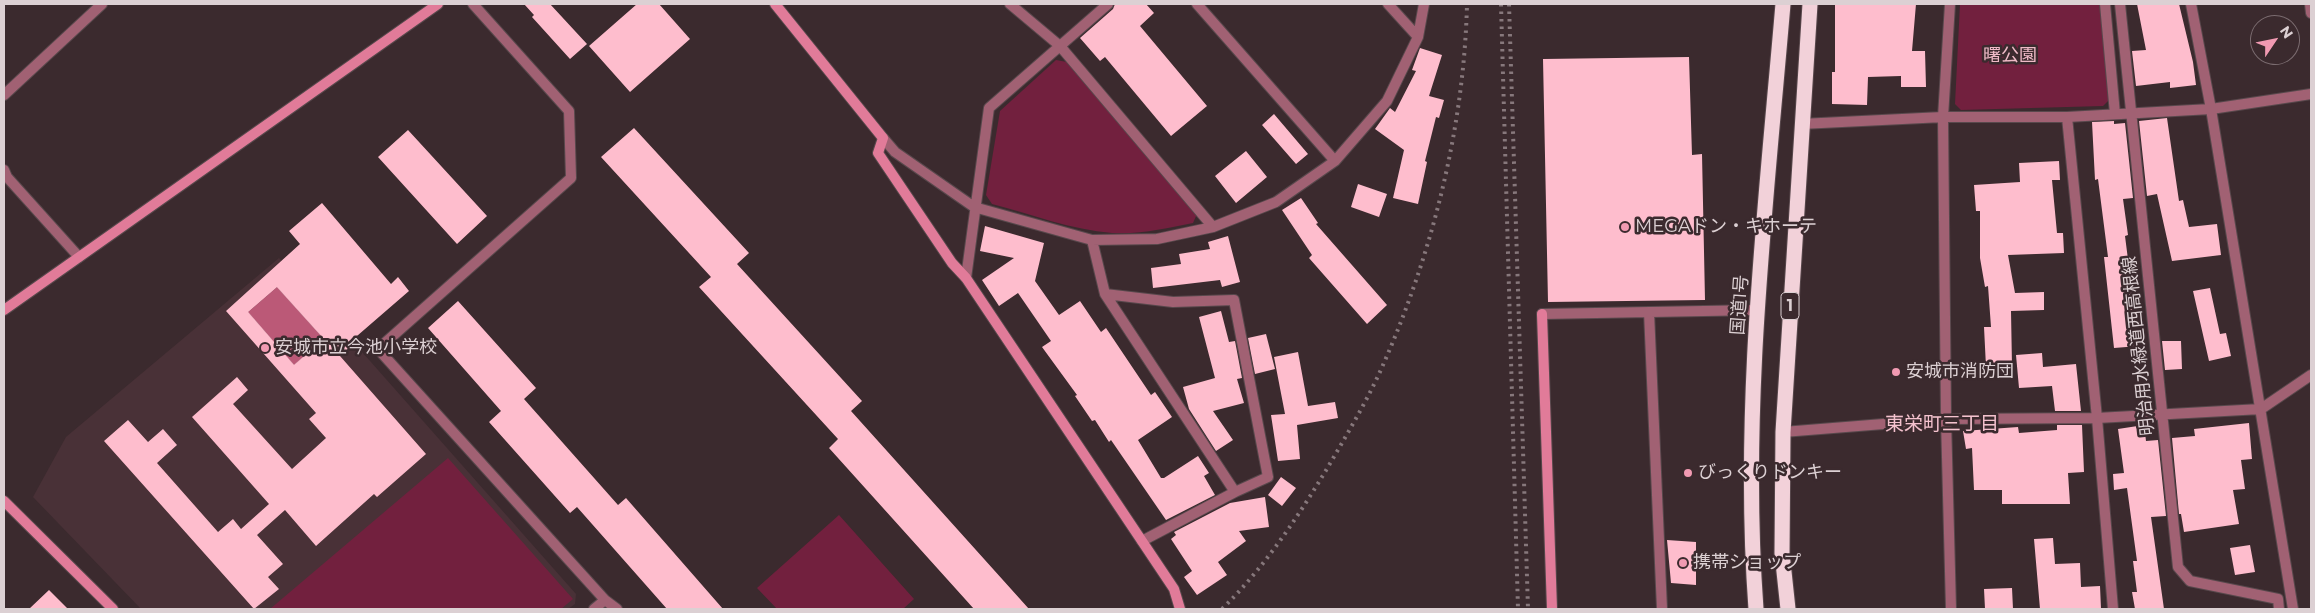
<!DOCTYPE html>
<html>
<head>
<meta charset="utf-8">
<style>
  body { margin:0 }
  #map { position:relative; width:2315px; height:613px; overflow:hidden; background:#3b2a2e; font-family:Montserrat,sans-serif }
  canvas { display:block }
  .frame { position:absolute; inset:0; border:5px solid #dcd0d3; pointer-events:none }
  .north { position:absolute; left:2250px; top:15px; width:50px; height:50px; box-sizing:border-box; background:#3b2a2e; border:1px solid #7b6c70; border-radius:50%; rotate:56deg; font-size:14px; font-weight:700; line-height:20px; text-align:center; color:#dcd0d3 }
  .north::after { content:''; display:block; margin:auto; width:18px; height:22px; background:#f19ab2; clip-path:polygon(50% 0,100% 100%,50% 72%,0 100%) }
</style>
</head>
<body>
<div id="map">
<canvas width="2315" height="613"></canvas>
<div class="frame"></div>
<div class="north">N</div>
</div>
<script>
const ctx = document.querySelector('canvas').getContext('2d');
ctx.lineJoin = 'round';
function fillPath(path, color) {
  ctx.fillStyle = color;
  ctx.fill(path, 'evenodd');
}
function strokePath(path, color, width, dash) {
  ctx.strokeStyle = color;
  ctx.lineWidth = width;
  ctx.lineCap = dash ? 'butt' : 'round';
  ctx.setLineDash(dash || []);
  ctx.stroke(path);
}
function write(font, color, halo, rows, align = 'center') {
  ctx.font = font + ' Montserrat,"Noto Sans JP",sans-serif';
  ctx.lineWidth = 5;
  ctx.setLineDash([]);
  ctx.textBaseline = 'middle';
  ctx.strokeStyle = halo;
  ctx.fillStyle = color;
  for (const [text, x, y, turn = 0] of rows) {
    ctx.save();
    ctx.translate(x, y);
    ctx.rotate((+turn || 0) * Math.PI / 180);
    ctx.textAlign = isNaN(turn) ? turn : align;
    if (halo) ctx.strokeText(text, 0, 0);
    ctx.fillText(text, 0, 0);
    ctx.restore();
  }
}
const built = new Path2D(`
  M279,258l297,336 -1,10 -7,5h-427l-108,-112 33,-60z`);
const green = new Path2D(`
  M1960,4h141l9,95 -7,7 -142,4 -6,-6z
  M1056,60l11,2 130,152 -4,9c-26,5 -54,12 -81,10 -40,-3 -81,-19 -120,-29l-6,-9 14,-84z
  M448,458l125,141 -12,10h-291z
  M839,515l75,84 -11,10h-126l-20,-21z`);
const water = new Path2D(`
  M277,287l47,52 -30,26 -46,-53z`);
const building = new Path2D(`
  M524,4h26l37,40 -17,15 -38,-42 2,-2z
  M637,4h22l31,35 -60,53 -41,-46z
  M1115,4h31l8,9 -14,13 67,80 -36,30 -66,-79 -5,4 -20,-23 33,-29z
  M1835,4h81l-4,47h13l1,36h-25v-11l-33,1 -1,28 -35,-1v-32h3z
  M2137,4h42l14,58 3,23 -26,3v-6l-34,4 -4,-35 14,-1z
  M1420,48l22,7 -13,41 15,4 -5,18 -3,-1 -11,44 2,1 -9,42 -25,-6 11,-48 -29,-21 15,-21 5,4 21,-41 -4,-1z
  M1689,57l3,98 10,-1 3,146 -157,2 -5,-243z
  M1274,114l34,40 -12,10 -34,-39z
  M2167,118l12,83 4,-1 6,27 28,-3 4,31 -49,6 -15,-67 -10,2 -8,-75z
  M2114,121v3l11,-1 8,75 -10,1 5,36 -3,1 14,110 -25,2 -10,-91h4l-10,-78 -3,1 -3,-58z
  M634,128l115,125 -12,11 125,137 -11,10 178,198h-55l-145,-161 9,-9 -139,-152 12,-10 -110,-120z
  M408,130l79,86 -30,28 -79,-87z
  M1246,151l21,26 -31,26 -21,-27z
  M2059,161l1,19h-8l5,53h6l1,20 -56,2 7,38 29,-1v18l-33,1 1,55 -26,1 -2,-40h7l-3,-41 -3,1 -5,-29v-47h-4l-2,-26 46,-3 -1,-19z
  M1358,184l29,10 -8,23 -28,-10z
  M1301,198l17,25 -2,1 71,81 -20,19 -58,-66 3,-3 -30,-45z
  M322,203l69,81 7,-7 11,14 -59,51 2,3 -12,11 86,98 -49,43 -3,-3 -58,52 -31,-36 -28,25 26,29 -15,13 11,12 -25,20 -150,-168 24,-21 20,22 15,-13 14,16 -20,18 61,69 15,-13 8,10 28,-25 -77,-87 45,-40 11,13 -15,14 59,65 34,-31 -17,-19 7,-6 -90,-102 74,-67 -11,-13zM277,287l47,52 -30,26 -46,-53z
  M985,226l59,17 -9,38 24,34 21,-14 21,31 5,-4 45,67 4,-3 17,25 -34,23 23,38h3l34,-22 11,17 -5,3 11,19 -49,25 -55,-80 -2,2 -14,-22 -3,1 -17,-25 2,-1 -35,-48 9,-6 -33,-48 -19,13 -17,-26 32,-22 -34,-7z
  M1228,236l12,46 -18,5 -2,-7 -67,8 -2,-20 30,-4 -2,-10 31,-5 -2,-7z
  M2210,288l10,46 6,-1 5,23 -22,5 -16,-70z
  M458,301l78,87 -12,11 94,106 8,-7 97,111h-56l-90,-102 -7,6 -81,-91 12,-11 -73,-83z
  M1221,311l8,31 6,-1 7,37 -5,1 7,24 -31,8 20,29 -17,11 -27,-42 -6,-22 32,-9 -16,-61z
  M1266,334l9,35 -20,5 -7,-36z
  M2162,341h19l1,28 -17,1z
  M1298,352l10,54 27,-4 3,16 -41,7 3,34 -22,2 -7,-46 14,-1 -11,-57z
  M2042,353l1,14 33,-3 5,47h-26l-3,-25 -33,2 -3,-33z
  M2249,423l3,36 -11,1 4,29 -12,1 6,34 -55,8 -3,-18h-2l-7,-76 23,-2 -1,-7z
  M2057,425h25l2,47 -16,1 2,31h-68v-14h-28l-2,-42 -6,1 -3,-18 55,-4 1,6 38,-3z
  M2144,425l2,16 12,-1 8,76 -15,1 13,92h-29l-3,-17h5l-4,-31h4l-10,-73 -13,2 -1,-16 11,-1 -6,-44z
  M1281,477l15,11 -14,18 -14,-11z
  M1265,497l4,30 -30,4 7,10 -28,21 9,13 -30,20 -13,-18 8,-6 -21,-32 5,-4 -2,-3 56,-29z
  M2053,538l2,26 25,-1 1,24 19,-1 1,23h-61l-6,-70z
  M1667,540l29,2v43l-25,-2z
  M2250,545l5,27 -20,3 -5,-27z
  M2012,588l1,21h-28l-1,-20z
  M49,590l19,19h-39z`);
const street = new Path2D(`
  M473,4l96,107 2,67 -193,171 227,251 12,9
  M1010,4l50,42 153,181
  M1197,4l138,157
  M1388,4l30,33
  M1950,4l-7,113 3,302 5,190
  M2105,4l10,110
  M2120,4l58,563 12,14 88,18 1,10
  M2191,4l20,105 82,500
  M2310,4l1,9
  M4,95l98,-91
  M2067,117l30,301 16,191
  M1801,124l142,-7h124l144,-8 100,-15
  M883,138l12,14 79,55 118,33 65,-1 56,-12 63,-25 59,-41 52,-60 31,-64 6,-33
  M4,170l3,7 72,80
  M1092,240l13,54 130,198 33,-15 -34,-177 -61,2 -68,-8
  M966,278l23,-170 119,-104
  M1649,312l13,297
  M1542,314l216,-4
  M1783,432l163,-13 151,-1 164,-9 50,-34
  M1142,541l93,-49
  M594,609l11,-9`);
const secondary = new Path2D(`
  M775,4l108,134 -5,15 74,110 14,15 208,311 6,20
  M4,310l434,-306
  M1542,314l10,295
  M4,501l109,108`);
const highway = new Path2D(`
  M1756,609c-15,-202 10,-404 27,-605
  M1788,609l-6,-56 1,-121 27,-428`);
const rail = new Path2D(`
  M1501,4l17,605
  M1509,4l19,605
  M1222,609c42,-41 76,-92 106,-142 18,-31 36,-61 51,-93 52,-115 85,-244 88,-370`);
const markers = [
  [1625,227,5,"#f19ab2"],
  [265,348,5,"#f19ab2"],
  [1896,372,5,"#f19ab2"],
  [1688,473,5,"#f19ab2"],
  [1683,563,5,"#f19ab2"]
];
const shields = [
  [1790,306,18]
];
const shieldNames = [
  ["1",1790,306]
];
const parkNames = [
  ["曙公園",2010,56]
];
const poiNames = [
  ["MEGAドン・キホーテ",1635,227],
  ["安城市立今池小学校",275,348],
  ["安城市消防団",1906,372],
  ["びっくりドンキー",1698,473],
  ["携帯ショップ",1693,563]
];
const streetNames = [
  ["国道1号",1740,305,-86],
  ["明治用水緑道西高根線",2139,346,-96]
];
const neighbourhoodNames = [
  ["東栄町三丁目",1942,424]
];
fillPath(built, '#493137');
fillPath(green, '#72203e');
fillPath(water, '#bb5977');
strokePath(water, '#c57d93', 1);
fillPath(building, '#febdcd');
strokePath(street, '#58484c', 12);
strokePath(secondary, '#58484c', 12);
strokePath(highway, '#58484c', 17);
strokePath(street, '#a16173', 10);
strokePath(secondary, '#e17b99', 10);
strokePath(highway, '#f2d1d9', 15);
strokePath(rail, '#87787c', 4, [2.5, 5]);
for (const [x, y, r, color] of markers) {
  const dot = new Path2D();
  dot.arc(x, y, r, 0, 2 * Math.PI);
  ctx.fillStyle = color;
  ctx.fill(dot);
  strokePath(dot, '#3b2a2e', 2);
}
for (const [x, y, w] of shields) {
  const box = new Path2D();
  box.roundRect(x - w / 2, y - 13.5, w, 27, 4);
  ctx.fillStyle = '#3b2a2e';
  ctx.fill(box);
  strokePath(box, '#dcd0d3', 1);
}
write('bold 16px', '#dcd0d3', null, shieldNames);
write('18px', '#efbac7', '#3b2a2e', parkNames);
write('18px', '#dcd0d3', '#3b2a2e', poiNames, 'left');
write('18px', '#dcd0d3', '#3b2a2e', streetNames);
write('19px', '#f4c2ce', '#3b2a2e', neighbourhoodNames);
</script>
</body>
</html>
